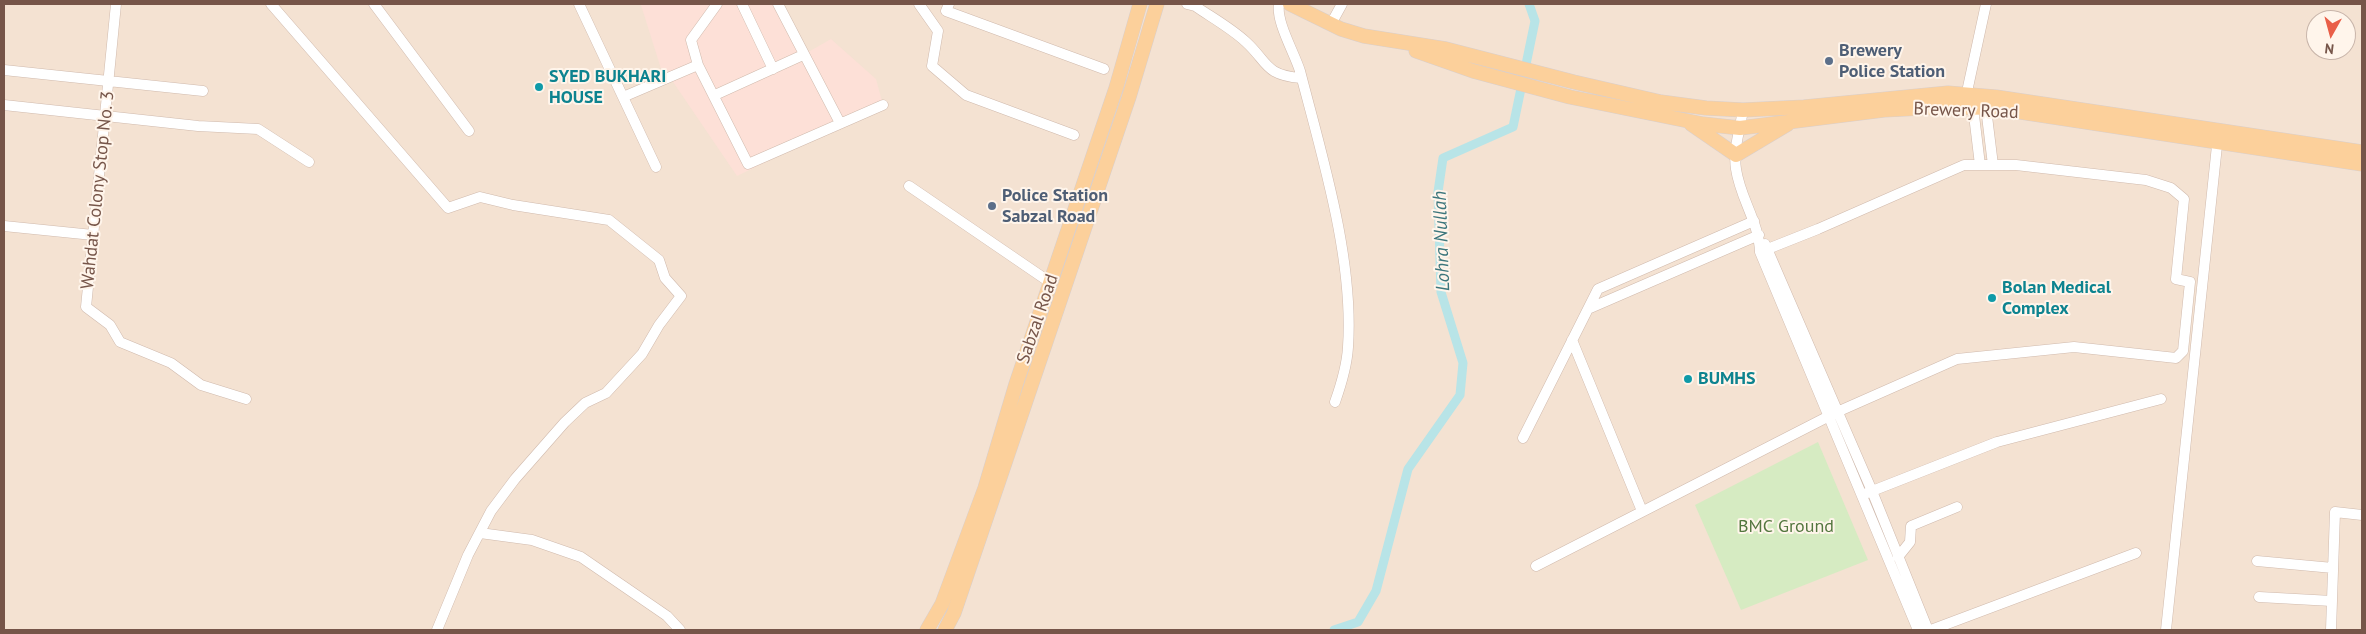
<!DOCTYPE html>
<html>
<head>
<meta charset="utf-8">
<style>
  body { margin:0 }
  #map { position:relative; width:2366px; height:634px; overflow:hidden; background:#fdf1e4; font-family:"PT Sans",sans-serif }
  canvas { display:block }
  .frame { position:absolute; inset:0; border:5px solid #765549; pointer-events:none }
  .north { position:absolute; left:2306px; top:10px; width:50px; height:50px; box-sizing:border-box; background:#fff5eb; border:1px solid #c8b5aa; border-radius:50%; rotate:187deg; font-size:14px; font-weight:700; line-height:20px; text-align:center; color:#765549 }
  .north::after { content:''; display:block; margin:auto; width:18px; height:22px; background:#e95e47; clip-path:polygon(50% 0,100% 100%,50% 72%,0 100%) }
</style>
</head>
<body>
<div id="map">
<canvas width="2366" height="634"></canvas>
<div class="frame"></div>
<div class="north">N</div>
</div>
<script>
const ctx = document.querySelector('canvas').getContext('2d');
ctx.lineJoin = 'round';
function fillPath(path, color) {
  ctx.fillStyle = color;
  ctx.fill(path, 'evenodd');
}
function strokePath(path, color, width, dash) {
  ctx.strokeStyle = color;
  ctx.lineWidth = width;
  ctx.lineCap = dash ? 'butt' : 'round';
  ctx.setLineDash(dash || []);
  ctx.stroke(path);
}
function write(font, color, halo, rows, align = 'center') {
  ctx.font = font + ' "PT Sans",sans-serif';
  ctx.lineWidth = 4;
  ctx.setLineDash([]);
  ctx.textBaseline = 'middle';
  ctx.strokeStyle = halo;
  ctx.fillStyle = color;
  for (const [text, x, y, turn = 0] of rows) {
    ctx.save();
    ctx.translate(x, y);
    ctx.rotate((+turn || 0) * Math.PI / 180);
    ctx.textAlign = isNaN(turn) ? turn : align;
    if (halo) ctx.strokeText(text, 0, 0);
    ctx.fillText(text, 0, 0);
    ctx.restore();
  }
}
const residential = new Path2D(`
  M4,4h2358v626h-2358zM2316,20h30v30h-30z`);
const commercial = new Path2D(`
  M775,4l28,51 28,-16 45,40 7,26 -146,71 -68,-100 -6,-1 -22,-70z`);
const green = new Path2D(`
  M1818,442l50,118 -127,50 -46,-105z`);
const canal = new Path2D(`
  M1334,630l24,-8 18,-31 32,-122 52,-74 3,-32 -22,-71 -3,-100 5,-34 70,-31 22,-106 -6,-17`);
const minor = new Path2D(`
  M116,4l-30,303 24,18 10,17 51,21 30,22 45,14
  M271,4l177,204 32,-11 33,8 96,15 50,40 6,18 16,18 -22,29 -17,29 -36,39 -21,10 -20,19 -50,57 -24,32 -23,44 -31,75
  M374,4l95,127
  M579,4l77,163
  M717,4l-26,36 7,25 50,99 135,-59
  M742,4l31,65
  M778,4l62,119
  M919,4l19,27 -6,35 34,29 108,40
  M949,4l-3,7 158,58
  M1187,4l8,2c16,11 36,22 51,36 22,20 18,33 55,36
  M1279,4c-3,18 15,48 21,67 22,85 54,188 48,276 -1,18 -7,38 -13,55
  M1331,24l11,-20
  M4,70l199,21
  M715,95l88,-40
  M623,97l75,-32
  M1965,101l21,-97
  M4,105l194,21 60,3 51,33
  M1973,107l7,58
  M1986,108l7,57
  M1743,110c-3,19 -10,40 -7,59 4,29 23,53 24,83l158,378
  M909,186l142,97
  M4,226l89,9
  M1765,244l107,247 56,139
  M1588,309l171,-74
  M1572,340l70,171
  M1523,438l75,-149 156,-68
  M1867,493l130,-51 164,-43
  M480,533l52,7 49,17 86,59 13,14
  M1898,557l12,-15 1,-16 46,-19
  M2257,561l76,7
  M1536,566l301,-154 120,-53 117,-12 102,11 7,-7 7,-69 -14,-3 8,-80 -13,-11 -25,-8 -130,-15h-52l-146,64 -58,23
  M2259,597l73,4
  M1931,630l205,-77
  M2166,630l52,-494
  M2331,630l4,-118 27,3`);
const major = new Path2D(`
  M1290,4l51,25 23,7 82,13 128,33 87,20 45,6 37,2 61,-3 144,-14 48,4 366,55
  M1416,51l57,20 97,26 133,27 37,4 144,-18 60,-3 50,1 368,56
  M1691,124l45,31 52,-31
  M927,630l15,-26 43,-116 31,-104 100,-296 24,-84
  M945,630l9,-17 175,-516 28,-93`);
const markers = [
  [1829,61,5,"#5c6f8a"],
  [539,87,5,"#0f9aa8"],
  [992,206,5,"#5c6f8a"],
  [1992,298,5,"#0f9aa8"],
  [1688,379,5,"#0f9aa8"]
];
const serviceNames = [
  ["Brewery",1839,51],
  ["Police Station",1839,72],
  ["Police Station",1002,196],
  ["Sabzal Road",1002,217]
];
const cultureNames = [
  ["SYED BUKHARI",549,77],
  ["HOUSE",549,98],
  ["Bolan Medical",2002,288],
  ["Complex",2002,309],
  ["BUMHS",1698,379]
];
const streetNames = [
  ["Brewery Road",1966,111,2],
  ["Wahdat Colony Stop No. 3",98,190,-84],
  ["Sabzal Road",1038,319,-71]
];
const parkNames = [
  ["BMC Ground",1786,527]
];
const waterNames = [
  ["Lohra Nullah",1442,241,-92]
];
fillPath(residential, '#f4e2d2');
fillPath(commercial, '#fde0d7');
fillPath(green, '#d6ebc2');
strokePath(canal, '#b8e4e7', 9);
strokePath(minor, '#d0baad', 11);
strokePath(major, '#d9cfcc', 15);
strokePath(minor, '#fff', 10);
strokePath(major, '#fcd09b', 14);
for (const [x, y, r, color] of markers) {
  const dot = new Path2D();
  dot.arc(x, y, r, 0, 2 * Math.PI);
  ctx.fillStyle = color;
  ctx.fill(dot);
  strokePath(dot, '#fff5eb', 2);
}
write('bold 18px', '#4e5e75', '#fff5eb', serviceNames, 'left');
write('bold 18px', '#0d838f', '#fff5eb', cultureNames, 'left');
write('18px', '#765549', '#fff5eb', streetNames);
write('18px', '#53763e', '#fff5eb', parkNames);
write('italic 19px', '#3c767c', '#fff5eb', waterNames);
</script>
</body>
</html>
